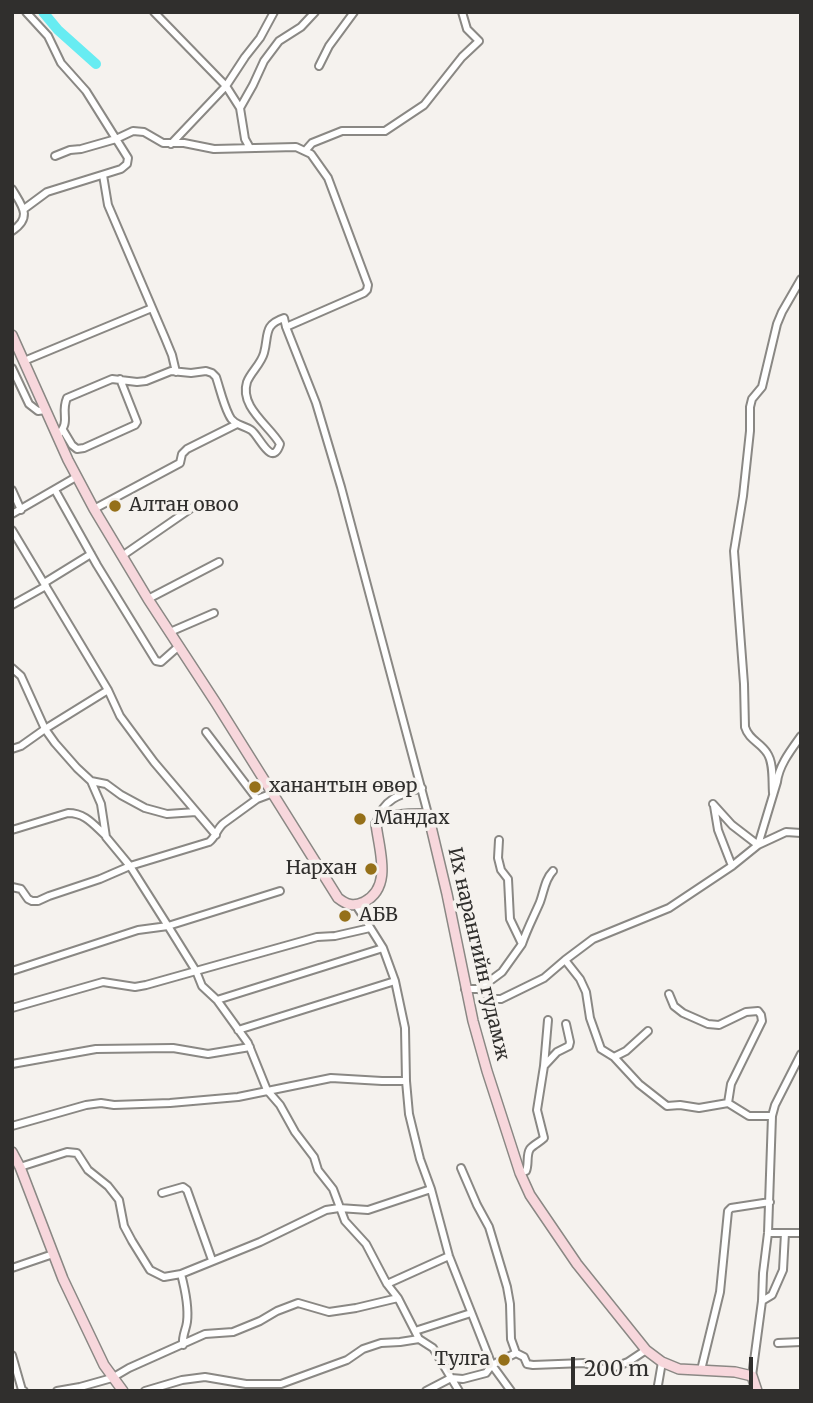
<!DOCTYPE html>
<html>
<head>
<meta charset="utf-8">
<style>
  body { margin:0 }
  #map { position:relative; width:813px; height:1403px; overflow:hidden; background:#f5f2ee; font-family:Merriweather,serif }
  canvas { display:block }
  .frame { position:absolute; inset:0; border:14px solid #302f2d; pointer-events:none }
  .scale { position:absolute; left:571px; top:1357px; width:182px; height:32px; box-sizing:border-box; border:4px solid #302f2d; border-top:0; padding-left:9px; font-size:21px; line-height:24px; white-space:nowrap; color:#302f2d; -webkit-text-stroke:5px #f5f2ee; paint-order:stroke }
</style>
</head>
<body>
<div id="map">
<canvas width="813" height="1403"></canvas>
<div class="frame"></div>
<div class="scale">200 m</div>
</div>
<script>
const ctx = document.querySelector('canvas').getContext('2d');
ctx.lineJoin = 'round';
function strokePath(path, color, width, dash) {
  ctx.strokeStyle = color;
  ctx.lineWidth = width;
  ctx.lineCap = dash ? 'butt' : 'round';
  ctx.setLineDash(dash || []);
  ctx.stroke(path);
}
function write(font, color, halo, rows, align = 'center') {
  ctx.font = font + ' Merriweather,serif';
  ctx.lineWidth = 7;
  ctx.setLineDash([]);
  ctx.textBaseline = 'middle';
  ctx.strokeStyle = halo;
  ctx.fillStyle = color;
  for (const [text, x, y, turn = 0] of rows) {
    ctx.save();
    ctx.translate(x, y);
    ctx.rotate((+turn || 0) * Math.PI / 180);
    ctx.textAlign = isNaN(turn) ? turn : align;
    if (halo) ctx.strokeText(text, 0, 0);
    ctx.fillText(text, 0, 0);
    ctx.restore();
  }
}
const river = new Path2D(`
  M43,12l15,18 38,34`);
const street = new Path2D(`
  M154,12l72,74 14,22
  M319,66l10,-20 25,-34
  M171,144l55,-58 19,-29 15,-19 14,-26
  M250,148l-5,-9 -5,-31 13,-23 11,-24 15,-20 22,-14 14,-15
  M305,151l7,-8 30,-12h43l39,-26 38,-48 17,-16 -12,-12 -5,-17
  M55,156l15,-6 11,-1 35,-10 17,-8 11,1 19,11h21l30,6 82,-2 15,7 17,24 40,107 -1,5 -3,3 -78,34
  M103,175l5,30 57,133 7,17 4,17
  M12,189c10,17 21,28 0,42
  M24,209l23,-17 74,-23 6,-5 1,-6 -42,-67 -25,-28 -13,-27 -22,-24
  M24,361l128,-53
  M12,368l17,36 9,7 8,-1
  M63,430l9,15 5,4 7,-1 51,-23 2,-3 -17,-43
  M57,436c15,-15 3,-22 10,-38l45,-19 25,3 9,-1 25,-10 20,2 15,-2 6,2 4,4c4,12 7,26 13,38 4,10 14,10 22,15 8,5 21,39 29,14 -10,-18 -41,-37 -33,-62 4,-10 14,-18 17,-29 5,-18 -1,-28 20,-35l2,9 30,76 25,84 87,327
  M12,490l9,20
  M55,490l42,75 59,96 5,1 18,-16
  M94,509l86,-46 2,-9 5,-5 50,-25
  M12,514l64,-37
  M12,530l96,160 12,26 34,46 62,73
  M122,556l71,-49
  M44,583l47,-29
  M148,599l71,-37
  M12,605l34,-19
  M170,632l44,-19
  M12,668l9,8 24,53 10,14 22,25 14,13 10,23 5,33 24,29 38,60 28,45 6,15 15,14 31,43 19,47 13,15 15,27 19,25 4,13 15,19 12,32 21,23 21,40 11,14
  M206,732l51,67
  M12,749l9,-3 24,-17 63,-39
  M91,781l15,3 15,11 24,13 22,6 29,-2
  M773,793c-1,-12 1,-30 -6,-40 -7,-11 -18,-13 -22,-26l-1,-43 -10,-133 9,-55 7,-65v-24l2,-8 10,-12 15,-63 5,-12 19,-33
  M713,804l19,21 26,20 28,-13 15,1
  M714,806l4,24 14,36
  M376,824c6,-25 24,-30 46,-36
  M12,830l56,-17c17,0 25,11 37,22
  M12,887l9,2 7,10 4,2h6l11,-5 51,-17 30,-13 79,-24c7,-5 8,-14 15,-19l33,-24 16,-6
  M356,905l27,43 12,33 10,47 1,53 3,33 11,45 11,30 18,67 43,109 19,26
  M522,944c5,-15 12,-28 18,-42 4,-11 5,-23 13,-31
  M565,960l15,19 6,13 4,26 11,31 13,8
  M12,971l126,-41 30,-4 112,-35
  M465,989h14l15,10h7l43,-21 21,-18 28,-21 76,-31 63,-42 26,-21 19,-63c2,-17 14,-32 24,-46
  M479,989l23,-17 20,-28 -12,-25 -2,-40 -7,-9 -3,-12 1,-18
  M669,994l5,12 9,7 25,11 11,1 27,-13 12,-1 3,4 1,6 -31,63 -3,19
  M217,1000l166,-52
  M12,1008l91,-26 32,5 11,-2 171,-48 18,-1 35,-8
  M548,1020l-4,46 13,-14 12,-6 1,-4 -4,-18
  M238,1030l157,-49
  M648,1031l-22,20 -12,6 25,27 28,22 13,-1 19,3 29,-5 21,13h23
  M12,1064l84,-15 77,-1 35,6 42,-7
  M12,1126l74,-21 15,-2 13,2 56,-2 68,-6 93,-19 51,3h24
  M20,1167l47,-15 10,1 11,17 20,16 11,14 5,26 8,15 18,29 14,7 17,-3 79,-32 66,-32 13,-2 29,2 63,-21
  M461,1168l16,37 12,22 18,60 3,17 1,35 5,14 8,4 3,7 6,1 51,-2 19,6 12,-2 13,-5 18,-12
  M520,1173l6,-2c3,-7 0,-16 4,-22 3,-4 10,-7 14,-11l-7,-28 7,-44
  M162,1193l21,-6 4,3 25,70
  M768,1233h33
  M12,1268l41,-14
  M181,1274c4,15 8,32 6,48 -1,8 -5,13 -4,23
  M387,1284l62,-28
  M762,1301l10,-6 11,-25 2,-37
  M415,1331l56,-18
  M778,1343l23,-1
  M12,1355l10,35 2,1
  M701,1370l19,-78 8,-81 3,-3 39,-6
  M752,1376l10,-75 1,-28 5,-40 4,-117 3,-11 26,-51
  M57,1391l23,-4 32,-9 17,-10 76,-34 28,-2 27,-11 17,-10 21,-8 31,9 27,-4 42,-10 21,41
  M145,1391l37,-11 23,-3 41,7h35l66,-24 16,-11 18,-6 19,-1 19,-3 14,9 26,43
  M426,1391l25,-13 12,1 23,-6 6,-8 24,-12
  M657,1391l5,-29`);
const secondary = new Path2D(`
  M12,335l56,125 26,49 54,90 68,104 122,195c9,7 15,9 26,4 29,-15 15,-52 12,-78 14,-11 35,-10 52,-10l19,80 26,127 14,50 33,102 10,22 47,69 69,86 16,12 17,7 56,3 17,4 5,15
  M12,1152l8,15 43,112 41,86 19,26`);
const markers = [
  [115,506,7,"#957019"],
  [255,787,7,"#957019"],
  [360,819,7,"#957019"],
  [371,869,7,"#957019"],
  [345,916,7,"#957019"],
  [504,1360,7,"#957019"]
];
const poiNames = [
  ["Алтан овоо",129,506],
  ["ханантын өвөр",269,787],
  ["Мандах",374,819],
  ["Нархан",357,869,"right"],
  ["АБВ",359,916],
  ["Тулга",490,1360,"right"]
];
const streetNames = [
  ["Их нарангийн гудамж",478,954,77]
];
strokePath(river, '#67ecf2', 10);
strokePath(street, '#8a8884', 10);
strokePath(secondary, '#8a8884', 12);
strokePath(street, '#fff', 6);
strokePath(secondary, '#f7d7dc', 9);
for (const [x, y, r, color] of markers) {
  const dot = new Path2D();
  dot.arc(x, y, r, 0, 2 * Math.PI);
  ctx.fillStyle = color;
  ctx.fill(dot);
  strokePath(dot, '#f5f2ee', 2.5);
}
write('19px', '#302f2d', '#f5f2ee', poiNames, 'left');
write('19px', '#302f2d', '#f5f2ee', streetNames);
</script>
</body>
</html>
